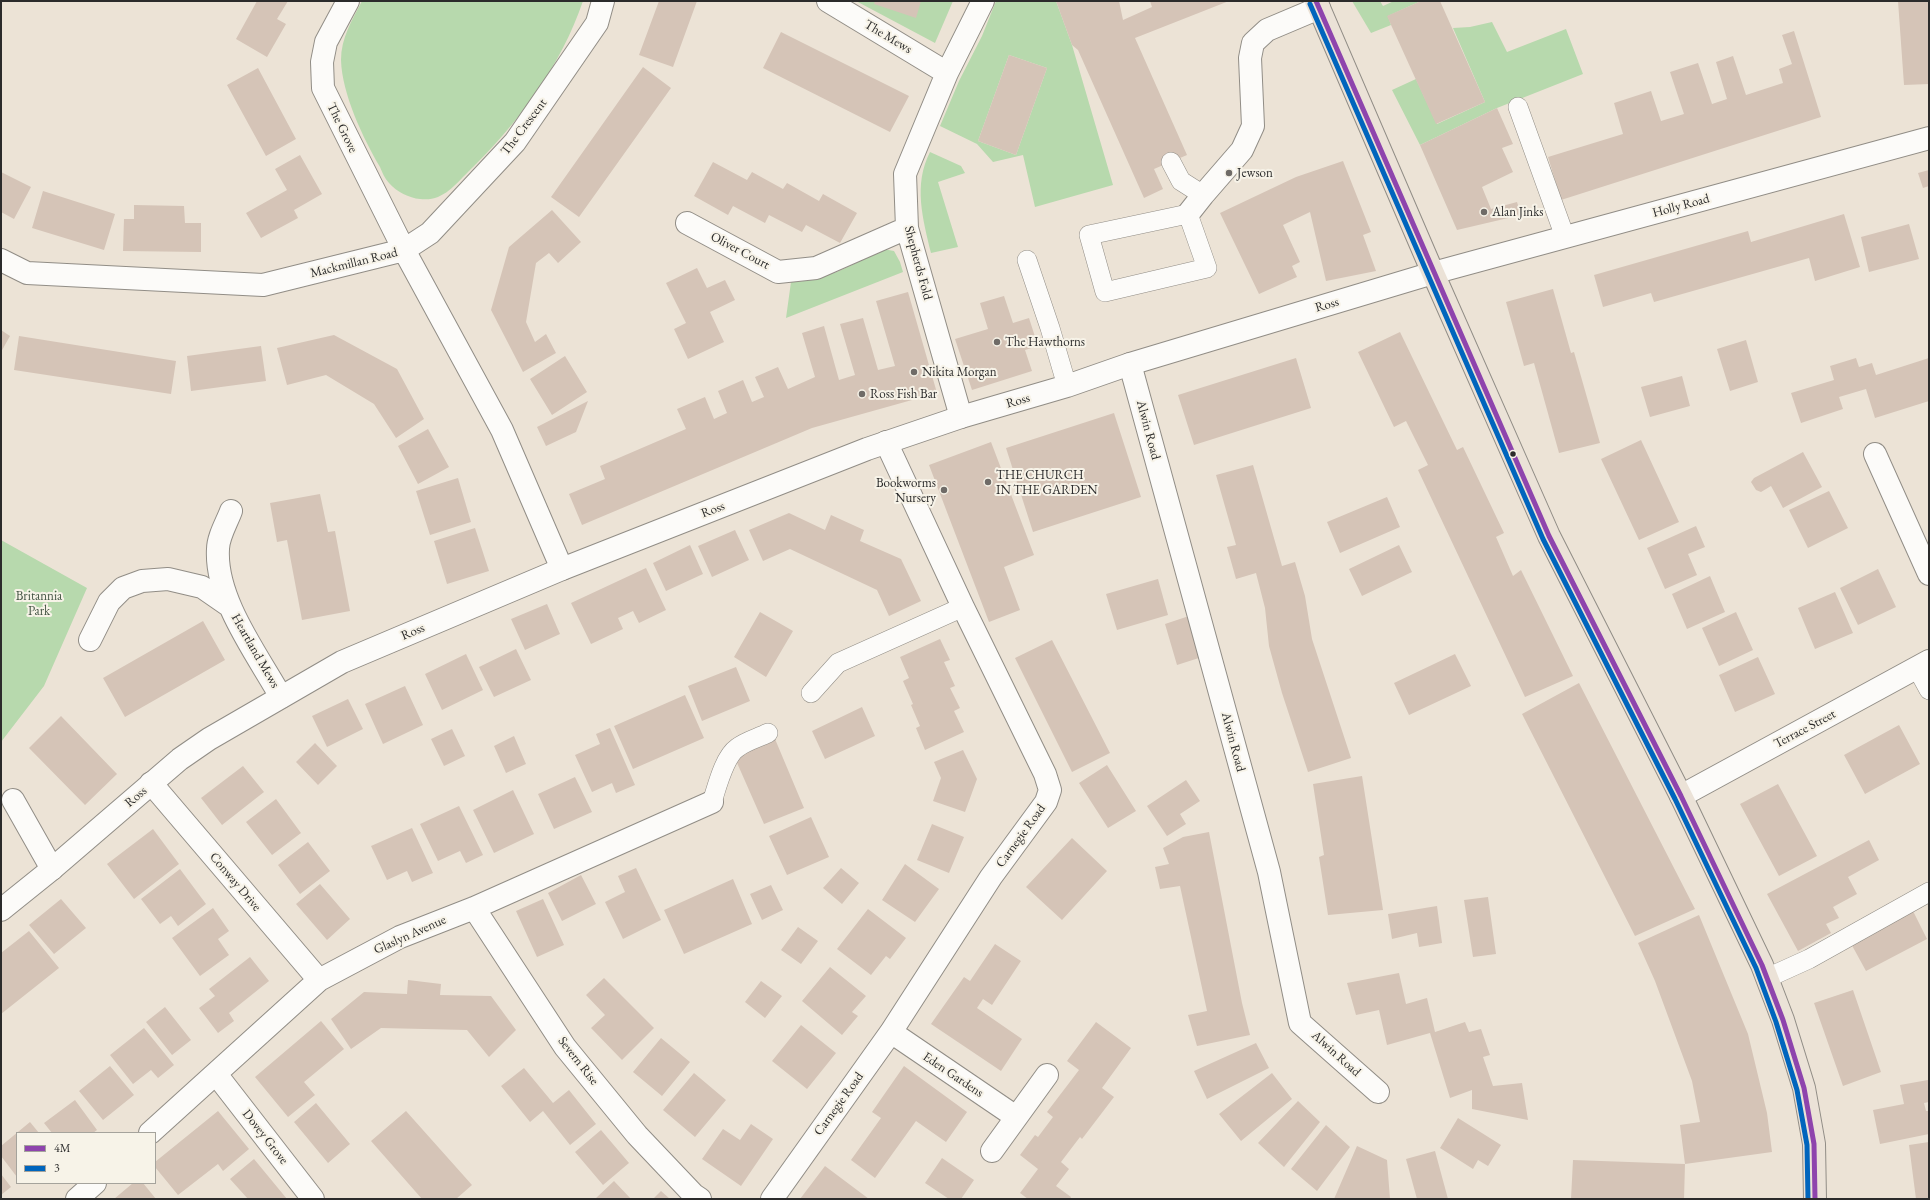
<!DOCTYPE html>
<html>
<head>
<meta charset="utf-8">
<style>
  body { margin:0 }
  #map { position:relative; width:1930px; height:1200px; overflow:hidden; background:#ece3d6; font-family:"EB Garamond",serif }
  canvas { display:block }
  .frame { position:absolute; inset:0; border:2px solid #2b2b2b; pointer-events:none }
  .legend { position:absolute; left:16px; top:1132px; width:140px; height:52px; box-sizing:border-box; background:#f7f3e8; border:1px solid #a5a39c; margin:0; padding:5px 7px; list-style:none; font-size:12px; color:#2b2b2b }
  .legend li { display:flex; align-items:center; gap:8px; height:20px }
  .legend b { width:20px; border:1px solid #a5a39c }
</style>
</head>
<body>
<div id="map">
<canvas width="1930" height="1200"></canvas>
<div class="frame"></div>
<ul class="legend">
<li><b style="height:5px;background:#8e44ad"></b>4M</li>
<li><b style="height:5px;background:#0065bd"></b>3</li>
</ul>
</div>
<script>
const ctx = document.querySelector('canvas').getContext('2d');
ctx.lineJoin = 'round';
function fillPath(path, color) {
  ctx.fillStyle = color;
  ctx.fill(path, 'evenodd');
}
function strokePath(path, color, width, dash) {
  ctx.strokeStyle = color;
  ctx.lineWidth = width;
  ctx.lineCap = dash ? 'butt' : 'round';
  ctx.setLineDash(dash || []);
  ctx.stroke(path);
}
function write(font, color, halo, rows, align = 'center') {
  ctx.font = font + ' "EB Garamond",serif';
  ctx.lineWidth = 4;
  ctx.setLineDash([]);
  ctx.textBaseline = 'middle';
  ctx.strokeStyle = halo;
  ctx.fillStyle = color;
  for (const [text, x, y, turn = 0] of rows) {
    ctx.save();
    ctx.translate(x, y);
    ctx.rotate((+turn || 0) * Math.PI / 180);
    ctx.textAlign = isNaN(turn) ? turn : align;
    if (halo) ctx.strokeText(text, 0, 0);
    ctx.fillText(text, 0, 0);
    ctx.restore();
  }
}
const green = new Path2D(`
  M362,1h221c-22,65 -66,124 -115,171 -14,14 -26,30 -48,27 -11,-1 -23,-7 -31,-16 -4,-4 -7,-11 -9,-16 -17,-29 -38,-73 -39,-107 0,-22 11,-40 21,-59z
  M856,1h97l-18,42z
  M996,1h60l16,44 41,140 -78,22 -12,-52 -30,7 -16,-18 -37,-18 19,-45 23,-45zM1009,55l38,13 -31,87 -38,-14z
  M1352,1h28l3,5 11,-5h27l-33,15 3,9 -20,8z
  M1492,22l15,30 59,-23 17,45 -86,34 -77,37 -28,-55 24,-11 21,45 48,-22 -32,-74 17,-1z
  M930,152l31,14 4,7 -27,9 20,65 -27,6c-8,-34 -18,-68 -1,-101z
  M883,249l11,2 6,11 3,10 -117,46 5,-36c35,-1 61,-17 92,-33z
  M1,540l86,48 -43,98 -43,56z`);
const building = new Path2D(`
  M257,1h31l-11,18 9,5 -19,33 -31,-18z
  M659,1h38l-24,66 -34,-12z
  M875,1h46l-5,17 -42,-14z
  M1056,1h63l4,19 29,-13 -2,-6h79l-94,37 52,117 -33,14 9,20 -19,9 -66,-148 -6,-5z
  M1421,1h19l45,101 -49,22 -49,-108z
  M1898,1h31v83l-25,1z
  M1794,31l27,86 -260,83 -13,-43 75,-23 -9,-31 37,-12 10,30 23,-7 -14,-42 28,-9 14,41 15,-5 -11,-37 17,-6 13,39 37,-12 -4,-14 13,-5 -10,-29z
  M781,32l128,64 -19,36 -127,-64z
  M1009,55l38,13 -31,87 -38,-14z
  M643,67l28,21 -92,129 -28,-20z
  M258,68l38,71 -30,17 -39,-71z
  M1497,108l16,36 -11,4 11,24 -31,15 9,22 26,-7 4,13 -64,15 -37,-85z
  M300,155l22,39 -28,16 4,8 -37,20 -15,-25 41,-23 -12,-21z
  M1343,161l28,71 -8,3 13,36 -50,10 -16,-69 -27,13 17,37 -8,4 5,11 -38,17 -39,-81 76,-36z
  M713,162l34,18 5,-8 31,17 4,-6 32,18 4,-7 34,19 -17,30 -34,-18 -4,7 -33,-17 -4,8 -32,-17 -5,9 -34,-19z
  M1929,170v16l-6,2 -5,-15z
  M1,172l30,15 -17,32 -13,-7z
  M43,191l72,23 -11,36 -72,-22z
  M134,205l50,1 1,17h16v29l-78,-1 1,-32h10z
  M552,210l29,32 -23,21 -9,-10 -13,10 -10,59 9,20 11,-8 10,19 -33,19 -32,-62 18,-63z
  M1844,214l16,53 -45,14 -6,-23 -155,44 -3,-9 -48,14 -9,-32 154,-44 3,11z
  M1909,224l10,35 -50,13 -8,-35z
  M697,268l10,20 18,-8 10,20 -25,12 14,30 -36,17 -14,-30 12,-6 -20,-40z
  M1553,289l18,64 3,-1 26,91 -41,10 -25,-90 -10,3 -18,-64z
  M908,292l29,101 -125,35 -230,97 -13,-31 36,-15 -5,-13 86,-37 -9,-20 28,-12 9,22 13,-6 -9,-22 25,-11 9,22 12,-5 -9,-20 23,-10 10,22 27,-12 -13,-44 22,-7 15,54 16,-5 -15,-51 23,-6 15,52 17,-4 -19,-65z
  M1004,296l9,27 16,-5 9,28 -13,4 7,21 -60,19 -17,-51 33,-10 -8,-26z
  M1,330l9,6 -9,16z
  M1400,332l57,118 6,-3 41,86 -8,4 17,39 8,-6 52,106 -48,21 -107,-227 10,-5 -22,-44 -12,6 -36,-75z
  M334,335l63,34 27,50 -28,19 -22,-34 -48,-29 -39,10 -10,-37z
  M19,336l157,25 -5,33 -157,-24z
  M1746,340l12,42 -28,9 -13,-42z
  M261,346l5,35 -75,10 -4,-35z
  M565,356l22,36 -35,23 -22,-36z
  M1296,358l15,50 -117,37 -16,-50z
  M1856,358l3,9 13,-4 4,12 53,-17v43l-54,17 -9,-29 -27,8 4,12 -42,14 -10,-30 43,-13 -4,-14z
  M1682,376l8,30 -40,11 -9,-30z
  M588,401l-12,31 -30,14 -9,-19z
  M1114,413l27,84 -108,35 -27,-84z
  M428,429l21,38 -31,17 -20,-38z
  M1641,440l38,82 -40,18 -38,-81z
  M991,442l43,113 -30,12 16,43 -31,12 -60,-157z
  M1803,452l19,35 -39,21 -12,-22 -10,6 -5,-2 -5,-8 3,-4z
  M1253,465l29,101 13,-4 10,34 7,43 39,119 -43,14 -26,-79 -13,-47 -4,-38 -9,-35 -20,6 -9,-32 9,-2 -20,-70z
  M458,478l13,44 -41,13 -14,-44z
  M1829,491l19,37 -40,20 -19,-38z
  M320,494l8,38 7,-1 15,80 -48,9 -15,-80 -10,2 -7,-39z
  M1387,497l13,30 -60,26 -13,-31z
  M789,513l36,17 6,-15 33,15 -4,11 41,18 20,42 -32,15 -12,-26 -87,-41 -27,12 -14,-31z
  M1696,526l9,21 -17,7 9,21 -32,14 -18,-41z
  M475,528l14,43 -42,13 -13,-43z
  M735,530l14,30 -37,17 -14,-31z
  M690,545l13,29 -37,17 -13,-28z
  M1399,545l13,27 -50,24 -13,-27z
  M646,568l20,42 -27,13 -6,-12 -15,7 5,11 -32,15 -20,-41z
  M1878,569l18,38 -38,18 -18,-37z
  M1710,576l15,36 -38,17 -15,-35z
  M1158,579l10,36 -51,15 -11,-36z
  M1835,592l18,41 -38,16 -17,-41z
  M547,604l13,30 -35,16 -14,-31z
  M760,612l33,19 -27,46 -32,-20z
  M1736,612l17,38 -34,16 -17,-38z
  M1189,616l13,41 -25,8 -12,-41z
  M203,621l22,39 -100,57 -22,-39z
  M940,639l10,21 -6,2 11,24 -5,2 10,20 -6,3 10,21 -39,18 -9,-22 4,-2 -9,-21 2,-1 -10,-23 6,-3 -9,-21z
  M1052,640l58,113 -38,19 -57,-114z
  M516,649l15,31 -37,17 -15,-30z
  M466,654l17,36 -41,20 -17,-36z
  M1455,654l16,32 -62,29 -15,-32z
  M1758,657l17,37 -40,18 -16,-37z
  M736,667l14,34 -48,20 -14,-35z
  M1579,683l116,226 -60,27 -113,-222z
  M405,686l18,39 -40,19 -18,-40z
  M685,695l19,43 -71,31 -19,-43z
  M348,699l15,30 -36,18 -15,-31z
  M862,707l13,29 -50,23 -13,-28z
  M61,716l56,58 -32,31 -56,-57z
  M1899,725l21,39 -55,30 -21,-39z
  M610,728l25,57 -19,8 -4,-10 -20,9 -17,-37 25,-11 -4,-10z
  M452,729l13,27 -21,10 -13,-27z
  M514,736l12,28 -20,9 -12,-27z
  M775,739l29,69 -40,16 -30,-68z
  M315,743l22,23 -19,19 -22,-23z
  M963,750l14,29 -12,33 -32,-11 8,-23 -7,-16z
  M1107,765l29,46 -28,17 -29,-45z
  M243,766l21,26 -42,33 -21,-27z
  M1362,776l21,134 -55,5 -9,-58 5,-2 -11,-71z
  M575,777l17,35 -38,17 -16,-35z
  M1186,780l14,21 -20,13 6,10 -19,12 -20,-30z
  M1778,784l39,72 -38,20 -39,-72z
  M513,790l21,44 -40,19 -21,-43z
  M276,799l25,34 -29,22 -26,-33z
  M459,806l24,49 -17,8 -6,-12 -22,10 -18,-37z
  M811,817l18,40 -42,18 -18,-39z
  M932,824l32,13 -15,36 -32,-13z
  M412,828l21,45 -21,9 -5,-11 -20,9 -16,-34z
  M153,829l26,35 -45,35 -27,-35z
  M1209,832l33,171 8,32 -53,11 -9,-31 19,-4 -27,-125 -20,3 -5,-22 14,-3 -6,-16 20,-11z
  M1072,838l35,33 -45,49 -36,-33z
  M1869,840l10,20 -31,17 9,17 -24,13 6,11 -13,6 5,9 -33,18 -31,-57z
  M308,842l22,29 -30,23 -22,-29z
  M905,864l34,25 -24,33 -33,-22z
  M636,868l25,52 -38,19 -18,-37 20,-10 -7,-16z
  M841,868l18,15 -17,21 -19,-16z
  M180,869l26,35 -28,22 -7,-10 -11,8 -19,-25z
  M581,875l15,29 -34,17 -14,-28z
  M733,879l19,45 -68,30 -20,-44z
  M320,884l30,35 -23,21 -31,-36z
  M771,885l12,25 -21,10 -12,-26z
  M1488,897l8,57 -23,3 -9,-57z
  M61,899l25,29 -32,26 -25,-29z
  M543,899l21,46 -27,12 -21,-46z
  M1437,906l5,37 -23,4 -2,-14 -25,6 -4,-25z
  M1911,907l16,32 -61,32 -17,-31z
  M213,908l16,23 -11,8 11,16 -29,21 -28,-38z
  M868,909l38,29 -16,21 -4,-3 -15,19 -34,-26z
  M1699,915l49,119 19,79 5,39 -87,12 -5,-39 20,-3 -8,-41 -37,-100 -17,-38z
  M798,927l20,14 -17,23 -20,-14z
  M29,931l30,37 -58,46v-61z
  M995,944l26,17 -29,44 -9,-6 -6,9 45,31 -21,32 -70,-47 33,-47 6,4z
  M250,957l19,24 -40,32 5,8 -16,12 -19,-25 16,-12 -6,-7z
  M830,967l36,29 -14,16 6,4 -16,19 -40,-34z
  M1399,973l7,31 21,-6 8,34 30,-10 4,10 12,-3 9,26 -7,2 10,29 29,-3 6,37 -56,-11v-19l-22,8 -20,-65 -43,12 -8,-35 -23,5 -9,-32z
  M604,978l50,50 -32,32 -31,-32 14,-13 -19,-20z
  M408,980l33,4 -1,11 51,1 25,34 -27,27 -22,-27 -86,-2 -30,21 -20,-30 33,-27 43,2z
  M761,981l21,15 -17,22 -20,-16z
  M1853,990l28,82 -38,14 -29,-83z
  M165,1007l26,33 -19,15 -26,-33z
  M321,1021l23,28 -40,33 11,13 -27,22 -33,-40z
  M1096,1022l35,26 -29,40 12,9 -32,42 -2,-2 -19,25 8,7 -13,17 15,11 -1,2h-42l-8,-6 18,-24 -18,-14 15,-20 3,2 15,-20 -6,-5 32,-42 -12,-9z
  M801,1025l35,28 -29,36 -35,-28z
  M144,1028l30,37 -16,13 -7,-8 -18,14 -23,-29z
  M661,1038l29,24 -28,34 -29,-24z
  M1256,1043l13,25 -62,31 -13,-28z
  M110,1066l24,29 -31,25 -24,-29z
  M904,1066l63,46 -21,30 -30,-21 -41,57 -24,-18 30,-42 -9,-6z
  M524,1068l29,35 16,-13 27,34 -26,21 -27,-34 -13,11 -29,-36z
  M694,1073l32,27 -31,37 -32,-27z
  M1272,1073l20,26 -51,42 -22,-27z
  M1928,1080l1,22 -5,1 2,8h3v23l-49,10 -7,-34 31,-6 -4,-19z
  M75,1100l22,30 -4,3h-41l-8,-10z
  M1298,1101l22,21 -36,45 -26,-24z
  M316,1103l34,41 -22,19 -34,-41z
  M218,1111l31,38 -26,22 -5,-7 -40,31 -23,-28v-5z
  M406,1111l66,74 -16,14h-34l-51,-58z
  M1458,1118l43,27 -13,21 -10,-6 -5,9 -33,-21z
  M30,1122l9,11h-22v44l-16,-21v-10z
  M751,1124l22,15 -32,47 -39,-27 21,-30 17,11z
  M1326,1125l24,22 -33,44 -26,-22z
  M601,1130l28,33 -26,22 -28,-33z
  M1929,1142v57h-13l-7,-54z
  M1357,1146l30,14 3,39h-56z
  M1435,1151l13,48h-31l-11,-40z
  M942,1158l32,22 -13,19h-12l-24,-16z
  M254,1159l33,40h-39l-18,-20z
  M1573,1160l112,4 -1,35h-113z
  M825,1166l44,33h-69z
  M1,1174l10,13 -10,8z
  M614,1181l17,18h-36z
  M133,1183h10l13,16h-42z
  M661,1191l9,8h-17z`);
const service = new Path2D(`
  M1518,107l47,130
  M1171,162l10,19 22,14
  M1188,214l19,54 -102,24 -16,-57z
  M1027,260l23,68 17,58
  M1917,668l12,22
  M811,693l27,-30 125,-56
  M712,802c5,-15 12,-45 25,-54 9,-7 21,-10 31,-15
  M1767,978l42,-19 120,-67`);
const minor = new Path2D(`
  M348,1l-22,41 -4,20 1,26 81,162 26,-17 85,-91 82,-119 6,-22
  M828,1l119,72
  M1188,214l15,-19 39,-45 11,-24 -3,-68 3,-15 14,-13 52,-22
  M687,223l91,49 38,-4 91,-40
  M1,260l26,13 236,12 141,-35 98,180 60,139
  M1130,364l139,508 31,151 78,69
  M961,417l-54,-189 -2,-54 42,-101 36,-72
  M1875,454l54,120
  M231,511c-4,11 -13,26 -13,38 -3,50 39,105 63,148
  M90,640l19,-38 14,-14 19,-7 26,-2 34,8 26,18
  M151,783l168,197
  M1681,796l248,-135
  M13,800l39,69
  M474,908l91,139 72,88 57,60 6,4
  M891,1032l125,85
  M216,1074l97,125
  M150,1133l169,-153 81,-43 74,-29 238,-106
  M992,1151l55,-76
  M77,1199l18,-16
  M772,1199l119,-167 100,-155 55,-75 4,-12 -5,-16 -82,-167 -77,-165`);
const tertiary = new Path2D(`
  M1,910l51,-41 128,-110 29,-20 133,-77 220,-93 305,-120 94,-32 106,-31 63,-22 303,-91 496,-135`);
const primary = new Path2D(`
  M1316,1l117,272 116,263 132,260 81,169 21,55 21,68 10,56 1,55`);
const bus1 = new Path2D(`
  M1316,1l233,535 132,260 81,169 21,55 21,68 10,56 1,55`);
const bus2 = new Path2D(`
  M1310,4l233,535 132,260 81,169 20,54 21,68 10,55 1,54`);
const markers = [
  [1229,173,4,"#6f6b67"],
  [1484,212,4,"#6f6b67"],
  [997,342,4,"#6f6b67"],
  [914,372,4,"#6f6b67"],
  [862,394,4,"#6f6b67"],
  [1513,454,3.5,"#2b2b2b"],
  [988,482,4,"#6f6b67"],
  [944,490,4,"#6f6b67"]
];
const streetNames = [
  ["The Mews",888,37,31],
  ["The Crescent",524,127,-53],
  ["The Grove",342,128,64],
  ["Holly Road",1681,206,-15],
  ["Oliver Court",740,251,28],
  ["Mackmillan Road",354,263,-14],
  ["Shepherds Fold",918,263,75],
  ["Ross",1327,305,-16],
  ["Ross",1018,401,-16],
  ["Alwin Road",1148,430,75],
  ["Ross",713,510,-21],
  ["Ross",413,632,-23],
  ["Heartland Mews",255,651,60],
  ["Terrace Street",1805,729,-28],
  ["Alwin Road",1233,742,75],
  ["Ross",136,797,-41],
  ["Carnegie Road",1021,836,-54],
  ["Conway Drive",235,882,50],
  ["Glaslyn Avenue",410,935,-24],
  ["Alwin Road",1336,1054,42],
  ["Severn Rise",578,1061,52],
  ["Eden Gardens",953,1075,34],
  ["Carnegie Road",839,1104,-54],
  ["Dovey Grove",265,1137,52]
];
const poiNames = [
  ["Jewson",1237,173],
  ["Alan Jinks",1492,212],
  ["The Hawthorns",1005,342],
  ["Nikita Morgan",922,372],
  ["Ross Fish Bar",870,394],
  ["THE CHURCH",996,475],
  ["IN THE GARDEN",996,490],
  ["Bookworms",936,483,"right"],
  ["Nursery",936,498,"right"]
];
const parkNames = [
  ["Britannia",39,596],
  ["Park",39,611]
];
fillPath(green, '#b7d9ad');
fillPath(building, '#d5c4b7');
strokePath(service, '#918d86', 20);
strokePath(minor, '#918d86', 24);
strokePath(tertiary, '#918d86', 24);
strokePath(primary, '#918d86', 24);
strokePath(service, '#fcfbf9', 19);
strokePath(minor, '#fcfbf9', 22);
strokePath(tertiary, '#fcfbf9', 22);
strokePath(primary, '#ebe2d7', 22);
strokePath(bus1, '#8e44ad', 5);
strokePath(bus2, '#0065bd', 5);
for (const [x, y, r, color] of markers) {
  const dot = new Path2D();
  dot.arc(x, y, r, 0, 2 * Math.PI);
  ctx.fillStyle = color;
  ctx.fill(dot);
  strokePath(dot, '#f7f3e8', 1.5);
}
write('13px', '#2b2b2b', '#f7f3e8', streetNames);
write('13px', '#2b2b2b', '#f7f3e8', poiNames, 'left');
write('13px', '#435443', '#f7f3e8', parkNames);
</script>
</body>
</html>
